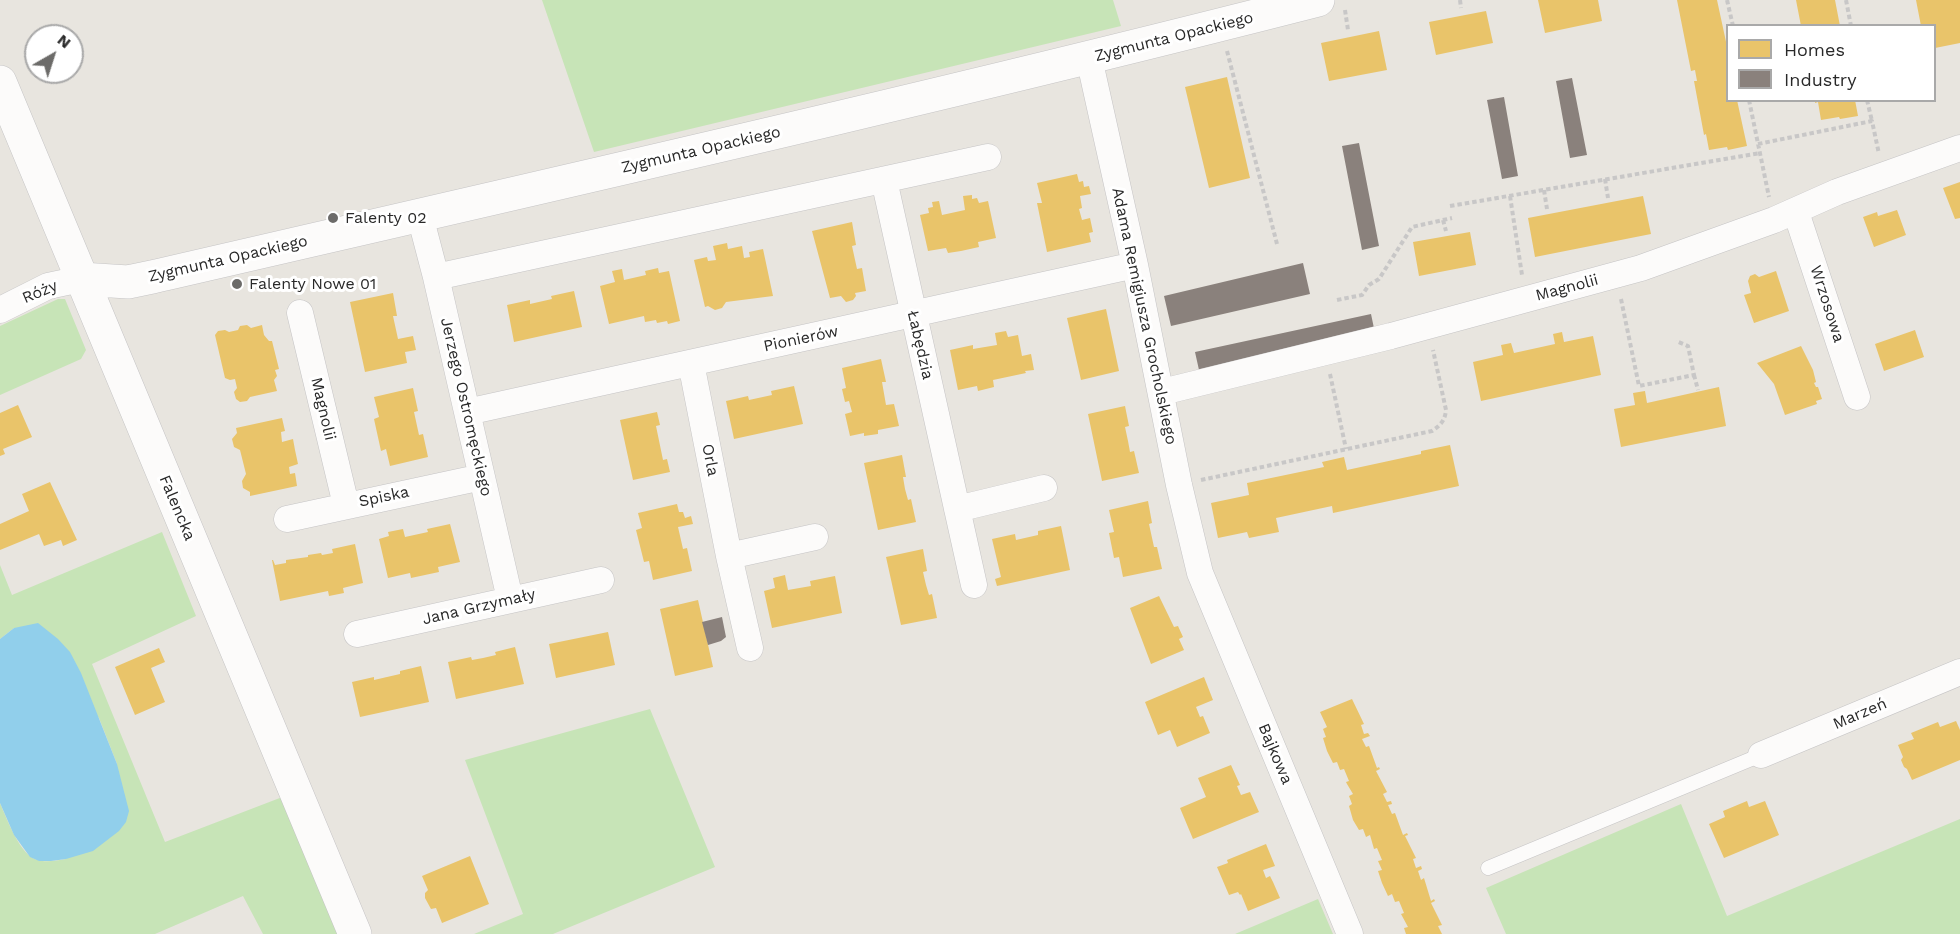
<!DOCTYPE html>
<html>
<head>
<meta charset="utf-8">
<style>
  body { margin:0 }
  #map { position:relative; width:1960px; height:934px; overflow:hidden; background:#e8e5df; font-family:"Work Sans",sans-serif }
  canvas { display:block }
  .legend { position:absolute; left:1726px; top:24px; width:210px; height:78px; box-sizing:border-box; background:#fff; border:2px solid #a9a9a9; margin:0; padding:8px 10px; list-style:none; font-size:18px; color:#292929 }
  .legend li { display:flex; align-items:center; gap:12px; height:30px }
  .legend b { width:30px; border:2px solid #a9a9a9 }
  .north { position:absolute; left:24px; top:24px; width:60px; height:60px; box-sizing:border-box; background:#fff; border:2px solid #a9a9a9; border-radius:50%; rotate:39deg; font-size:16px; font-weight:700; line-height:24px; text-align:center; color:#292929 }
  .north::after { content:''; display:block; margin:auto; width:21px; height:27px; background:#6c6b69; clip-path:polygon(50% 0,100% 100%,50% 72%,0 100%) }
</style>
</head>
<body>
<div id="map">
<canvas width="1960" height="934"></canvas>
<ul class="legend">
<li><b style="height:16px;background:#e9c46a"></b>Homes</li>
<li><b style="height:16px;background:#8a817c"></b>Industry</li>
</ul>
<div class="north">N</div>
</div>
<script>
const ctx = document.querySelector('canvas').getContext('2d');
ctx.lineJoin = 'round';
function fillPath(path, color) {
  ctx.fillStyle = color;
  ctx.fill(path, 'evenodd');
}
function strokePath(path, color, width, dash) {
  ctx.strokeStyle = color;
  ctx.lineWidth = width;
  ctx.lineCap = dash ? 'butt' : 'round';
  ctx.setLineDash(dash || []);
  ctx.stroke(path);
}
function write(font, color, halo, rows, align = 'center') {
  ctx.font = font + ' "Work Sans",sans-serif';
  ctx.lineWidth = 6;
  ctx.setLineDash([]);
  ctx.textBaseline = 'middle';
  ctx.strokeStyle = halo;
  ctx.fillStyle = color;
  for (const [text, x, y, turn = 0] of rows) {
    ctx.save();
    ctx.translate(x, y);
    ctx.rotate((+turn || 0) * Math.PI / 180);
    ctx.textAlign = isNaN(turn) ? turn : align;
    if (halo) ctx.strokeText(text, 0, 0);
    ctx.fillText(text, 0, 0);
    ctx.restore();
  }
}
const green = new Path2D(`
  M542,0h571l8,26 -527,126z
  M58,299h7l21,51 -5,9 -81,36v-69z
  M162,532l34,84 -104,48 73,178 120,-46 57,138h-79l-20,-38 -88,38h-155v-131c7,16 20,53 38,57 9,3 19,0 28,-1l51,-95 -18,-46 -85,-90 -14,11v-74l12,30z
  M650,709l65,158 -162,67h-79l49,-20 -58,-154z
  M1681,804l46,112 233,-97v115h-454l-20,-46z
  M1318,899l15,35h-98z`);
const water = new Path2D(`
  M38,623l20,16 12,13 11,21 36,91 12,47 -3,11 -7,9 -26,20 -27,8 -15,2h-12l-9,-4 -16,-22 -14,-32v-164l14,-11z`);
const homes = new Path2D(`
  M1538,0h60l4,21 -57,12z
  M1677,0h40l11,51v49h9l10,46 -19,4 -1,-3 -18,3 -3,-16 -2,1 -10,-54h3l-2,-11 -4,1z
  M1796,0h39l5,26h-39z
  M1916,0h44v43l-25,5v-22h-14z
  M1486,11l7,32 -57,12 -7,-33z
  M1379,31l8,39 -58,11 -8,-38z
  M1227,77l23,101 -41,10 -24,-101z
  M1815,100h40l3,16 -18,3 -1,-2 -18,3 -3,-18 -3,1z
  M1077,174l2,8 4,-1 1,6 5,-1 2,8 -11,2 2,12 -3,1 3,11 8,-2 3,14 -4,1 2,9 -44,10 -10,-49h5l-5,-20z
  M1960,182v36l-5,1 -12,-31z
  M972,195v4l5,-1 2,5 9,-2 8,37 -18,4 1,5 -18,4 -13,2 -2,-5 -18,3 -8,-36 9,-2 -1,-5 5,-1 -1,-5 7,-1 3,14 23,-5 -2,-14z
  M1643,196l8,38 -116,23 -7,-39z
  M1897,210l9,25 -32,12 -11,-30 14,-5 1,4z
  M852,222l4,23 -4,1 5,23 5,-1 4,23 -11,2 1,3 -3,4 -7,2 -5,-6 -11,2 -18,-67z
  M1470,232l6,33 -57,11 -6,-34z
  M727,243l1,6 14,-3 2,12 6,-1 -1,-5 14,-3 10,47 -47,6 -4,6 -7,2 -7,-4 -3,1 -11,-47 13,-3 1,4 8,-1 -3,-14z
  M658,268l1,5 10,-2 11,50 -12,3 -1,-3 -10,2 -1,-3 -11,2 -1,-6 -35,8 -9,-38 15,-4 -3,-11 10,-2 2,11 22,-5 -1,-4z
  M1776,271l13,40 -35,12 -10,-28 7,-2 -3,-12 2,-5 5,-2 4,3z
  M574,291l8,36 -68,15 -7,-37 23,-5v4l22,-5 -1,-3z
  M393,293l4,23h-4l5,23 15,-3 3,14 -11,2 2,11 -42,9 -15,-70z
  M1106,309l13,62 -38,9 -14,-62z
  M247,325l4,3 11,-3 2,10 5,6h3l7,28 -4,1 2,6 -3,4 3,11 -27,6 -3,4 -7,1 -4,-3 -2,-7 3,-4 -2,-9 -5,1 -5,-2 -10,-43 3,-4 7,-1 4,2 9,-2 2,-4z
  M1915,330l9,27 -40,14 -9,-27z
  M1006,331l2,6 10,-2 4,21 9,-2 3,16 -9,1 1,2 -33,7 1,7 -16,4 -1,-5 -19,4 -8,-40 23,-5v4l24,-4 -2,-12z
  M1562,332l2,10 29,-6 8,39 -120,26 -8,-39 30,-7 -2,-10 10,-2 3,10 41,-9 -2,-10z
  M1801,346l12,24 3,12 -2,1 2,4h2l4,12 -6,2 1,3 -32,11 -11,-31 -17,-21z
  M881,359l5,23h-4l4,23 8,-1 5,22 -21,4v4l-14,2v-3l-14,3 -5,-22 7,-2 -3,-11 -4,1 -3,-13 4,-1 -4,-20z
  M794,386l9,38 -69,15 -8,-38 22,-5 1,4 23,-5 -1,-4z
  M1719,387l7,39 -105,21 -7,-38 21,-4 -2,-12 12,-2 2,12z
  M413,388l5,23 -4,1 5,23 4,-1 5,23 -38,9 -4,-17 -5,2 -7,-32 5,-2 -5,-20z
  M18,405l14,32 -29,12 2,5 -5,2v-43z
  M1125,406l4,20 -4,1 3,14 2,11 4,-1 5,22 -37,8 -14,-67z
  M657,412l3,13 -4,1 7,34 4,-1 3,13 -37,8 -13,-60z
  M282,418l3,13 -4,1 1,10 11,-3 2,11 3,14 -9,3 1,7 5,-1 2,13 -47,10v-4l-7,-4 -1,-7 4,-7 -6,-24 -6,-3 -2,-8 5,-6 -1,-5z
  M1450,445l9,41 -126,27 -1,-7 -56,12 3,14 -30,6 -2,-6 -29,6 -7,-35 38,-8 -2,-12 77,-16 -2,-5 22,-5 3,13 74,-16v-3z
  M902,455l4,22h-3l2,12 3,11 3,-1 5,23 -38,8 -14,-67z
  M50,482l27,58 -14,6 -2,-6 -17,6 -5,-12 -39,16v-26l29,-13 -7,-17z
  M1148,501l4,22 -3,1 5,23h3l5,22 -39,8 -4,-20 -5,1 -5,-25 5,-1 -5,-22z
  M677,504l2,8h4l2,6 6,-2 2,8 -15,3 5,22 4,-1 5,23 -39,9 -4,-19 -5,1 -8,-32 6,-2 -4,-15z
  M450,524l10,38 -22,5 1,5 -28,6 -1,-5 -22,5 -9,-39 10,-3 -1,-4 15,-3 2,8 23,-5 -1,-3z
  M1061,526l9,44 -73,16 -2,-7 6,-2 -9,-38 23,-5 1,6 22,-5v-4z
  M355,544l8,39 -20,5 1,5 -15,3 -1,-5 -48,10 -8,-41h1l2,5 11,-2v-3l22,-3v-2l13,-2 1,2 11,-2 -1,-4z
  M923,549l4,22 -4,1 3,13 3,10 3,-1 5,24 -36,7 -15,-68z
  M785,575l3,15 23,-4 -1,-5 25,-5 7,37 -70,15 -8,-37 11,-3 -2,-10z
  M1159,596l15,31 4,-1 5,11 -4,2 5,11 -33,14 -21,-56z
  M698,600l15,67 -38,9 -15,-67z
  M608,632l7,33 -59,13 -7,-34z
  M515,647l9,37 -68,15 -8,-37 23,-5 1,3 11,-2 13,-3 -1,-3z
  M159,648l6,14 -14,6 14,34 -30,13 -20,-48z
  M421,666l8,36 -69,15 -8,-35 22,-5v3l26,-6v-3z
  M1204,677l9,23 -17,7 4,10 3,-1 7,17 -33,14 -7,-17 -12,5 -13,-33z
  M1352,699l12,25 -3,1 3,9 4,-1 2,3 -8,3 4,8 3,-1 8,22 2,-1 1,2 -4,2 11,21 -4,2 4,8 4,-1 1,3 -4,1 4,9 3,-1 8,22 4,-2 1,2 -3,1 11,22 -3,1 3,9 5,-2 1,3 -4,2 3,9 3,-2 7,23 3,-2 1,2 -4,2 11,22 -4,1 4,8h-36l-2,-6 4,-1 -7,-13 3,-1 -5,-12 -4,1 -3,-8 -4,2 -6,-13 -4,-12 4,-1 -4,-9 4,-1 -5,-12 -3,1 -4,-14 -4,2 -3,-8 -4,1 -6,-10 -4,-14 3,-2 -3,-8 4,-2 -6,-10 -1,-2 3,-1 -5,-12 -4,1 -3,-8 -4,1 -6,-12 -4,-13 3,-1 -3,-8 4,-2 -7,-15z
  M1956,721l4,9v30l-48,20 -5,-11 -3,-2 -3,-7 2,-3 -5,-12 16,-6 -3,-6 27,-11 2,5z
  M1231,765l9,20 -3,1 4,9 9,-3 9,20 -66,27 -13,-31 26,-11 -8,-19z
  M1747,801l2,6 16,-6 14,34 -55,23 -15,-34 16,-7 -2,-6z
  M1266,844l9,22 -12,4 3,8 4,-2 3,6 7,16 -32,13 -7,-17 -1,1 -2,-3 -9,3 -12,-28 11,-4 -1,-3z
  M470,856l19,48 -47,19 -6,-15 -5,1 -6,-11v-5l3,-3 -6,-14z`);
const industry = new Path2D(`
  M1572,78l15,77 -17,3 -14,-77z
  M1504,97l14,79 -16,3 -15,-79z
  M1359,143l20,103 -17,4 -20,-104z
  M1303,263l7,31 -139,32 -7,-30z
  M1371,314l4,19 -176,37 -4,-18z
  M722,617l4,20 -5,4 -13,4 -6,-23z`);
const path = new Path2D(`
  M1460,0l1,8
  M1727,0l6,26
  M1846,0l5,26
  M1345,10l3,20
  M1227,51l50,193
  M1749,100l20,97
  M1867,100l5,21
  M1758,144l114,-23 7,33
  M1605,179l3,19
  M1544,190l3,19
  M1510,196l12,79
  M1450,206l310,-53
  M1443,220l3,11
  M1621,299l18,87 55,-11 -6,-29 -12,-5
  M1337,300l25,-5 7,-10 10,-6 33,-52 40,-9
  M1330,374l16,75
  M1694,375l4,15
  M1201,480l231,-49c9,-6 13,-11 14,-21l-13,-60`);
const lane = new Path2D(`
  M1488,868l273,-113`);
const street = new Path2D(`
  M1089,58l46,207 44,220 21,88 150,361
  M884,180l90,405
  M1796,212l61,185
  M420,216l16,61 74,322
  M436,277l552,-120
  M0,310l48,-24 33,-7
  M300,313l46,192
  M691,363l38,193 21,92
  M1162,392l229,-56 250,-68 133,-48 63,-28 123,-44
  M467,412l668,-147
  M957,509l87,-21
  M287,519l195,-42
  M729,556l86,-19
  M357,634l244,-54
  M1761,755l199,-83`);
const secondary = new Path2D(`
  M0,82l355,852
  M81,279l47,3 24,-5c389,-90 779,-178 1166,-277`);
const markers = [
  [333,218,6,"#6c6b69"],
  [237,284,6,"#6c6b69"]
];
const streetNames = [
  ["Zygmunta Opackiego",1174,37,-14],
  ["Zygmunta Opackiego",701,150,-13],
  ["Zygmunta Opackiego",228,259,-13],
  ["Magnolii",1567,288,-15],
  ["Róży",40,292,-23],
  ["Wrzosowa",1827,304,72],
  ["Adama Remigiusza Grocholskiego",1144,316,78],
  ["Pionierów",801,339,-12],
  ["Łabędzia",920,345,77],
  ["Jerzego Ostromęckiego",466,407,77],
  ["Magnolii",323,409,77],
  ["Orla",710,460,79],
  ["Spiska",384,497,-12],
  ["Falencka",177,508,67],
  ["Jana Grzymały",479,607,-13],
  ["Marzeń",1860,714,-23],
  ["Bajkowa",1275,754,67]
];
const poiNames = [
  ["Falenty 02",345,218],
  ["Falenty Nowe 01",249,284]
];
fillPath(green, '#c7e4b7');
fillPath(water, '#91cfeb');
fillPath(homes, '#e9c46a');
fillPath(industry, '#8a817c');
strokePath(lane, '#c5c4c5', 15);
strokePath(street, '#c5c4c5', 27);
strokePath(secondary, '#c5c4c5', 34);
strokePath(path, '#c8c7c7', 4, [4.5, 3]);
strokePath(lane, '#fcfbfa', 14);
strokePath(street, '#fcfbfa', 26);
strokePath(secondary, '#fcfbfa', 33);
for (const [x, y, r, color] of markers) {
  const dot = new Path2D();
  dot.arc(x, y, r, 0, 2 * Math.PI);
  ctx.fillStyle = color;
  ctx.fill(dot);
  strokePath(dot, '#fff', 2);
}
write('16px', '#292929', '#fff', streetNames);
write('16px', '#292929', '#fff', poiNames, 'left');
</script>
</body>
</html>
